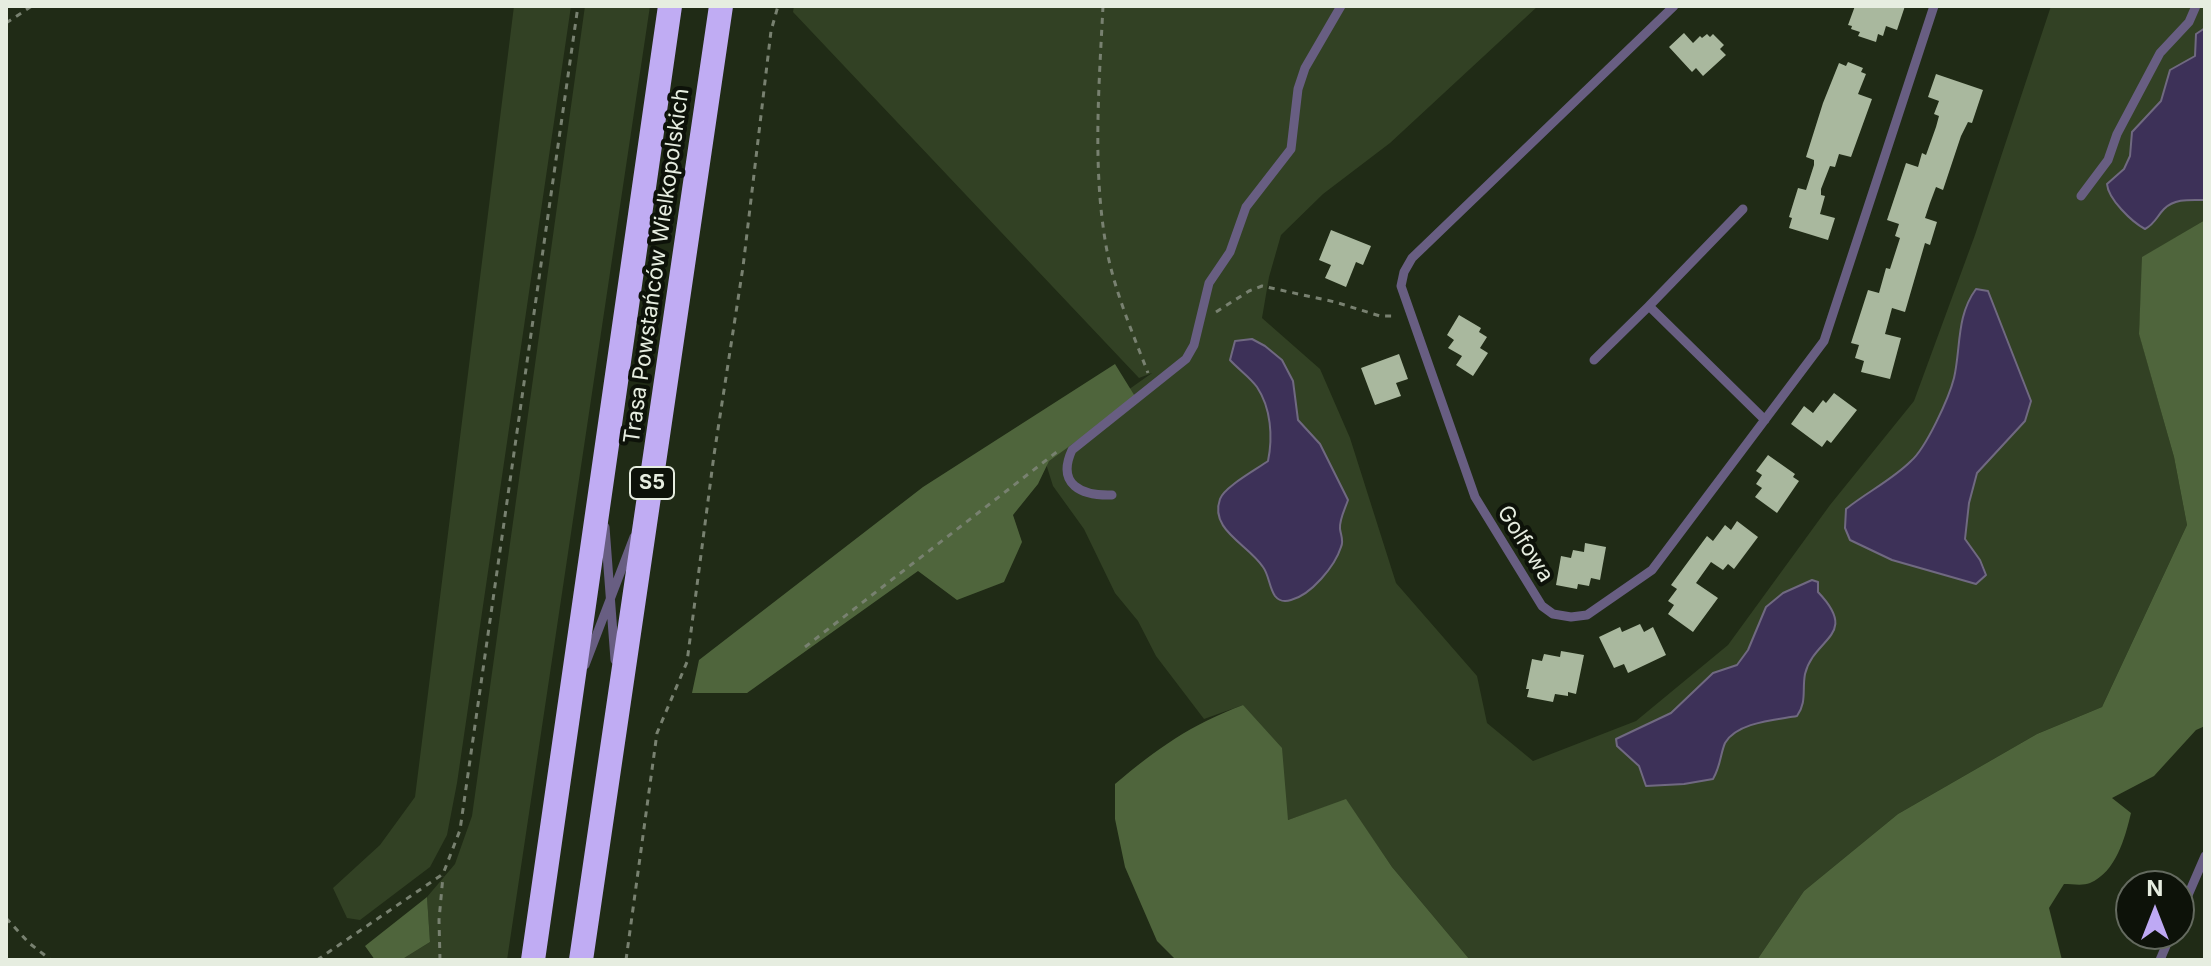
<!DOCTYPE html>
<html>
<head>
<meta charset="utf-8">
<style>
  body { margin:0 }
  #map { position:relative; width:2211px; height:966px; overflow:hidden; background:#202b16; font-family:Inter,sans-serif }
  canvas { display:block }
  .frame { position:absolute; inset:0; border:8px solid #e6ede0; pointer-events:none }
  .north { position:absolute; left:2115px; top:870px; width:80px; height:80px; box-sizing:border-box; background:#0d1209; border:2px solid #646a5f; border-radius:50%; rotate:0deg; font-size:22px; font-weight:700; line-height:32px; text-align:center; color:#e6ede0 }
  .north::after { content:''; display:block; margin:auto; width:28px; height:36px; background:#bea9f4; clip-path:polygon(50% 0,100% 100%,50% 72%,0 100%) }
</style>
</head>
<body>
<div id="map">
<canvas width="2211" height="966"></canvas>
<div class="frame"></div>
<div class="north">N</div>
</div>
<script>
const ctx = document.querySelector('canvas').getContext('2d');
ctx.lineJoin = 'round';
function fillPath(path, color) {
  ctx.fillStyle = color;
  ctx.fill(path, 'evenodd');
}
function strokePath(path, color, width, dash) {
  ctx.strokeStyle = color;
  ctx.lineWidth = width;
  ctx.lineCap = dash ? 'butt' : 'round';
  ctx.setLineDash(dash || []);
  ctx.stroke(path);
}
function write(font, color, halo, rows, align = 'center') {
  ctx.font = font + ' Inter,sans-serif';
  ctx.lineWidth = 8;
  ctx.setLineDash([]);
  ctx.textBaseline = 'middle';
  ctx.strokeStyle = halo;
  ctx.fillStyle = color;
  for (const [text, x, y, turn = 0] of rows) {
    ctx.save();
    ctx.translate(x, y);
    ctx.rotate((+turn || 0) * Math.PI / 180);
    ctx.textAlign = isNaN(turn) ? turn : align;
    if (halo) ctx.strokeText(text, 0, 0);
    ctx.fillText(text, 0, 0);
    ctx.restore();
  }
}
const green = new Path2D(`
  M514,6h57l-114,777 -10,52 -17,32 -70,53 -13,-2 -14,-30 47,-43 35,-48z
  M585,6h65l-143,954h-106l29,-18 -3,-45 28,-33 17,-48z
  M794,6h744l-148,137 -67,51 -42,41 -12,42 -7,41 58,51 30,69 46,145 81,93 10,47 46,38 103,-40 92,-76 102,-140 84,-104 61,-166 76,-229h154v214l-62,37 -4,76 35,124 13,68 -85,182 -65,27 -139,80 -94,77 -47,69h-287l-78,-93 -46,-67 -58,20 -45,-115 -39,14 -48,-63 -18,-35 -23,-28 -31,-64 -31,-43 -11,-35 110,-78 -13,5 -346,-366z`);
const forest = new Path2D(`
  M2205,220v506l-9,4 -42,46 -42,22 19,15c-6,25 -15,59 -41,70 -7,3 -18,1 -26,1l-15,24 13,52h-305l47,-69 94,-77 139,-80 65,-27 85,-182 -13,-68 -35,-123 3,-77z
  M1115,364l21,34 -87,63 -11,23 -25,31 9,27 -18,40 -47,18 -39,-29 -171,122h-55l7,-33 224,-173z
  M1243,705l39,43 6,72 58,-21 46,68 78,93h-294l-19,-19 -32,-74 -10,-48v-35c43,-36 75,-59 128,-79z
  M427,897l3,45 -29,18h-26l-10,-14z`);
const water = new Path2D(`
  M2205,28v172c-14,0 -30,-2 -41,9 -7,7 -9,15 -19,20 -13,-7 -37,-30 -38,-45l17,-15 6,-13 2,-24 29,-31 9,-31 25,-14 1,-22z
  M1976,289l12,2 43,110 -6,20 -48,52 -8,30 -4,36 15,21 6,15 -10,9 -84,-24 -42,-20 -5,-12 1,-19c21,-17 46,-29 65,-48 15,-13 38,-63 43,-83 7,-30 2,-62 22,-89z
  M1252,339l13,7 17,14 11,21 5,39 22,24 28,56c-3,9 -9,20 -8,29 1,7 4,12 1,18 -6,19 -30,48 -50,53 -6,2 -12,1 -16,-4 -6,-9 -6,-21 -12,-29 -15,-23 -54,-37 -43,-68 4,-12 37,-30 48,-38 5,-24 3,-53 -11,-74 -7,-10 -19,-18 -27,-27l5,-19z
  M1812,580l6,2v10c42,44 -4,45 -13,82 -3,16 2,28 -8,42 -21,4 -60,6 -72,27 -5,12 -4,22 -12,36l-29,5 -38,2 -7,-20 -22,-20 -1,-7 55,-26 42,-40 24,-8 11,-15 18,-43 17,-14z`);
const building = new Path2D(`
  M1855,6h50l-8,24 -11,-4 -3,10 -5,-2 -2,8 -18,-6 2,-4 -9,-3 1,-3 -4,-1z
  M1684,33l9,10 7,-7 2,2 5,-4 3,3 3,-3 11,11 -4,4 6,6 -23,21 -7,-8 -4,4 -23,-25z
  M1848,62l15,6 -2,4 5,2 -8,20 14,5 -21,58 -12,-3 -4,13 -5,-1 -9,23v6l4,1 -5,18 15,4 -7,22 -39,-12 3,-10 -3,-1 9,-29 8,2 8,-25v-5l-8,-3 17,-54 16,-40 7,3z
  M1936,74l47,16 -11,33 -4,-1 -7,14 -18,54 -7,-3 -6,16 -5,15 12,4 -7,23 -5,-2 -20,69 -13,-4 -7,26 16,4 -11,41 -29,-7 3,-11 -9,-3 4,-13 -8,-2 17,-53 11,3 7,-25 4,1 10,-31 -5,-2 4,-12 -12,-4 19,-57 12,4 4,-14 4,2 10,-28 3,-11 -5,-2 5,-13 -11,-4z
  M1331,230l40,16 -8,19 -7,-3 -10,25 -21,-9 6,-13 -12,-5z
  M1459,315l22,13 -2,4 8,5 -7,11 8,5 -15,23 -17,-11 6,-9 -14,-8 6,-8 -7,-5z
  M1399,354l9,25 -12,4 5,13 -26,9 -14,-37z
  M1834,393l23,17 -26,33 -4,-3 -5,7 -31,-23 13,-18 9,7 10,-13 3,3z
  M1768,455l27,19 -2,3 6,4 -22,32 -22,-16 7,-9 -6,-4 6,-9 -6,-4z
  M1737,521l21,16 -24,32 -6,-5 -5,6 -12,-8 -15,21 22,15 -25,34 -25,-18 6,-9 -6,-4 9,-12 -6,-4 36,-49 6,5 12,-16 6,5z
  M1585,543l21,4 -6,33 -9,-2 -2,8 -11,-2 -1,5 -21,-4 5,-29 10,2 2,-8 11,2z
  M1640,624l4,8 9,-5 13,28 -38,18 -4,-9 -10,4 -15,-31 21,-10 2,5z
  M1561,651l23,4 -8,39 -8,-2v4l-13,-2 -2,8 -26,-5 2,-8h-3l6,-30 10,2 2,-7 16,3z`);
const path = new Path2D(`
  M1103,6c-4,81 -11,165 4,245 8,41 26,83 41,122
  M6,23l26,-17
  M1216,312l33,-21 13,-5 73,16 45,14h17
  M805,647l253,-196
  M6,918l23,25 22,17
  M317,960l126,-86 17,-44 118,-824
  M440,960l-1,-40 4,-44
  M626,960l31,-227 30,-71 27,-207 29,-188 28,-236 7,-25`);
const service = new Path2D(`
  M1674,6l-262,252 -8,14 -3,14 74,211 67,109 11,8 18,3 16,-2 65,-45 172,-229 110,-335
  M2081,196l27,-36 9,-26 43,-81 29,-31 7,-16
  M1649,306l94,-97
  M1594,360l55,-54 116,114
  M1112,495c-30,1 -56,-10 -40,-45l114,-91 8,-14 15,-62 21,-31 16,-45 45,-58 7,-60 7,-21 36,-62
  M605,527l10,133
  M585,665l49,-128
  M2179,916l26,-60
  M2160,960l11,-26`);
const motorway = new Path2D(`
  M533,960l137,-954
  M581,960l140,-954`);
const shields = [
  [652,483,44]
];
const shieldNames = [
  ["S5",652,483]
];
const streetNames = [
  ["Trasa Powstańców Wielkopolskich",657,266,-82],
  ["Golfowa",1525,544,58]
];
fillPath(green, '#324124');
fillPath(forest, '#4f653c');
fillPath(water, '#3d3158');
strokePath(water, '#706981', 2);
fillPath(building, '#a9b89e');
strokePath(path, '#788170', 3, [6, 6]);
strokePath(service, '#685e82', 9);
strokePath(motorway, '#c0acf3', 24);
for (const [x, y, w] of shields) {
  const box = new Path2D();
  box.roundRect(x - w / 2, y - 16, w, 32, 6);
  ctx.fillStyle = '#0d1209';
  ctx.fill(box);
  strokePath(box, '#e6ede0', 2);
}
write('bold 20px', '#e6ede0', null, shieldNames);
write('22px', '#e6ede0', '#0d1209', streetNames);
</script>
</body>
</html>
